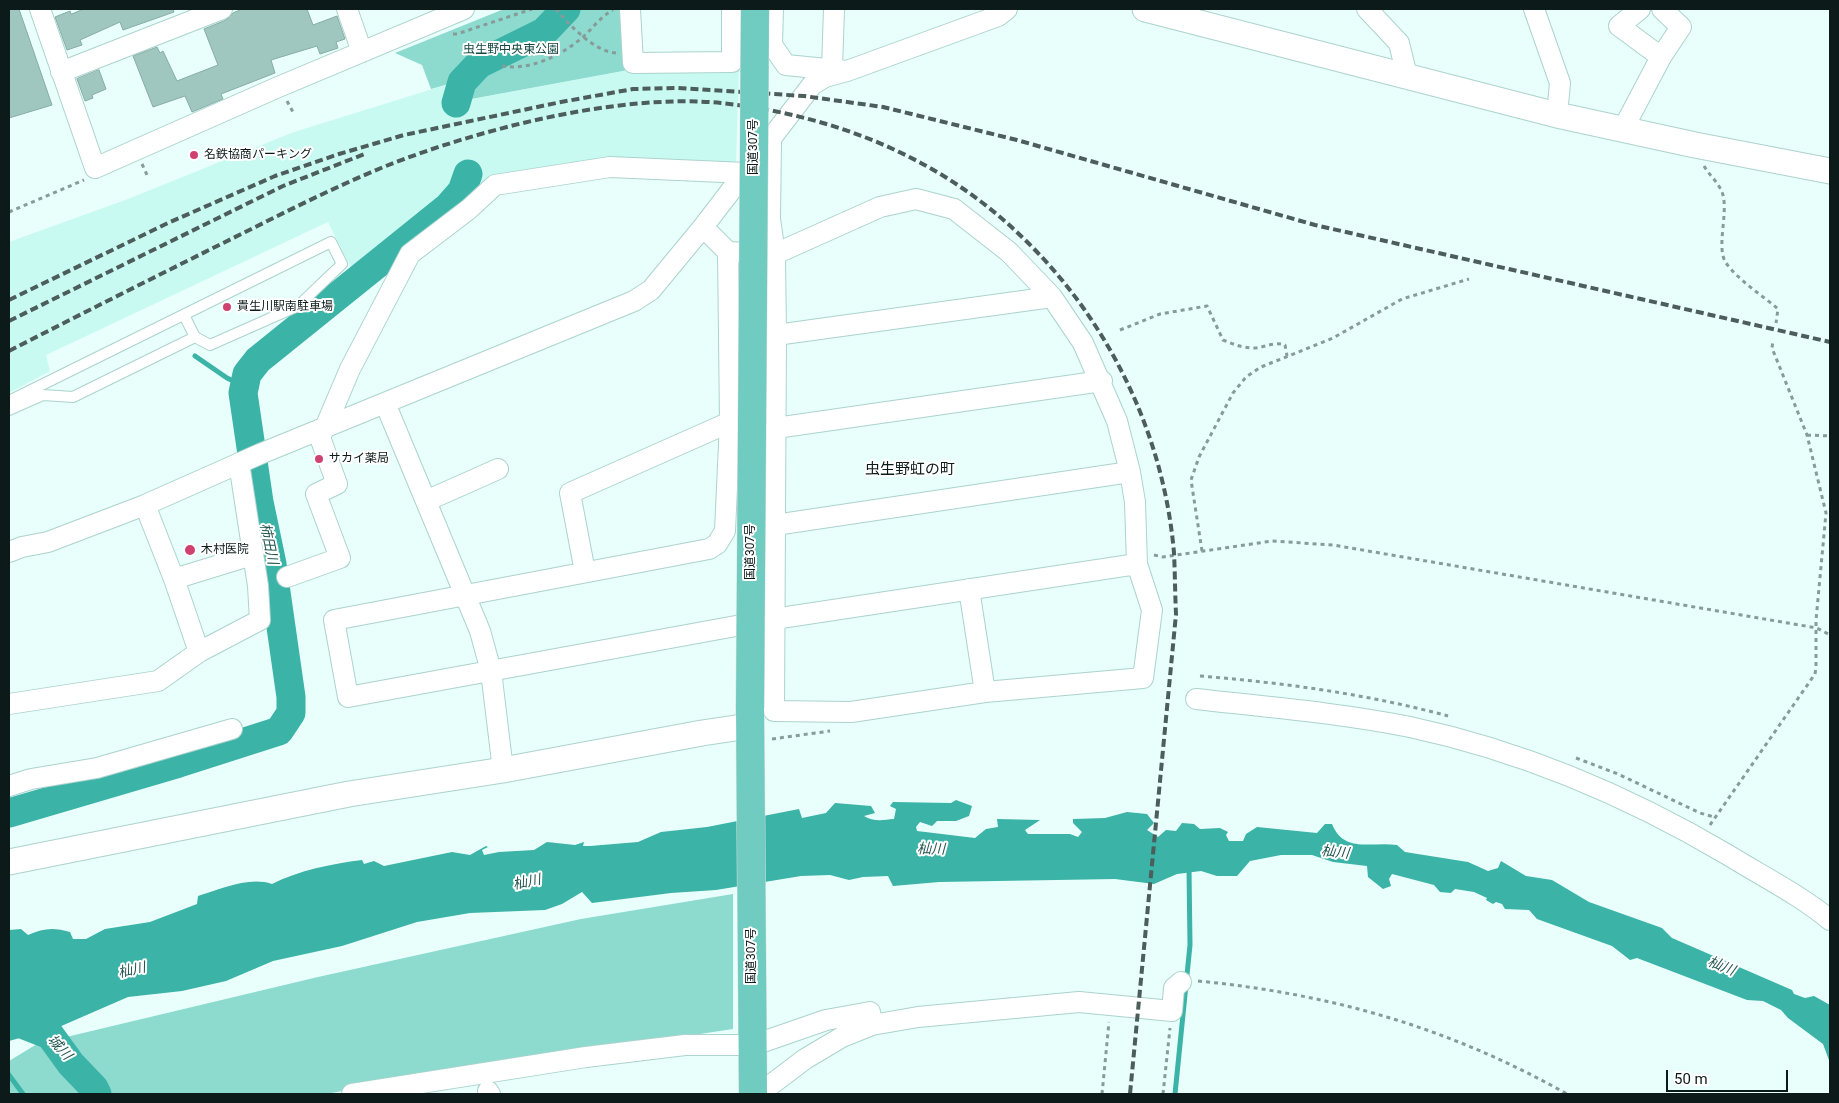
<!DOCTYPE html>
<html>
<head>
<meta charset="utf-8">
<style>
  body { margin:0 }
  #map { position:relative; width:1839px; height:1103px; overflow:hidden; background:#e8fffb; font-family:Roboto,sans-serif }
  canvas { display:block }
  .frame { position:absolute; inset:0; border:10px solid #0c1b19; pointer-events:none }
  .scale { position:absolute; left:1666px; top:1070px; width:122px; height:22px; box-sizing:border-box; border:2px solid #0c1b19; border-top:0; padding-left:6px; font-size:15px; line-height:18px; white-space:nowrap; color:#0c1b19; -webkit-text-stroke:4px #fff; paint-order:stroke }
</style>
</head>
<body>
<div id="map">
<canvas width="1839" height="1103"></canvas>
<div class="frame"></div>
<div class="scale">50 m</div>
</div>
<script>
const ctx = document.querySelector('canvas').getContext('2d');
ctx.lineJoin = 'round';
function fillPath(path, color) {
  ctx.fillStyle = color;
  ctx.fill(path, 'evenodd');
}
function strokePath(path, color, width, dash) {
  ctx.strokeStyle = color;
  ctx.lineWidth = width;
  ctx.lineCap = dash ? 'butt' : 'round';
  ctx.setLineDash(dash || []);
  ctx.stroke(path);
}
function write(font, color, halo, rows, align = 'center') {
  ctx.font = font + ' Roboto,"Noto Sans JP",sans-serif';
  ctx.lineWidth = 4;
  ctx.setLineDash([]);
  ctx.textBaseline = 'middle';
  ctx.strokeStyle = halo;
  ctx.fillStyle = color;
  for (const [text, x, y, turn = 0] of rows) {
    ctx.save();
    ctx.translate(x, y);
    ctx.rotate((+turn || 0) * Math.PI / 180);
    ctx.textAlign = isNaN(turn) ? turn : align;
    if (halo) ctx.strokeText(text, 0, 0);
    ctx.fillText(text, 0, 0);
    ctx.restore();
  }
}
const built = new Path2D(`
  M739,69l-3,94 -118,-6 -63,13 -87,30 15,-30 -21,5 -2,7 -9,11 -100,75 -23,-46 -282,133 4,16 -41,22v-151l119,-43 166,-67 158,-49 15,17 161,-30z`);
const green = new Path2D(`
  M504,9h120l4,61 -162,30 -14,-17 -21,6 -9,-24 -27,-12z
  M733,894v135l-298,45 -109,20h-317v-33l28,-17 281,-67 263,-58z`);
const water = new Path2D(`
  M956,800l16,6 -3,10 -13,5h-19l-5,5 -12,-4 -4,5 1,4 58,7 11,-9 12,-2 -1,-8 43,1 -15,10 3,4h42l8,3 4,-5 -9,-9v-4l32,-1 22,-6 20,2 7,9 -7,7 11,7 8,-7 10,1 6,-8 12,1 6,5 20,-1 8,4 -2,3 3,6h14l3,-7 11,-7 60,6 8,-9h7c12,30 40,17 65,21l8,7 63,10 20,9 10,-3 3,-7 25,15 26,4 37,22 73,26 10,10 120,52 2,4 11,4 9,-2 16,9v58l-7,-19 -35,-26 -7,-8 -18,-9 -16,-1 -110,-42 -7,2 -18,-14 -75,-27 -8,-9 -24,-1 -3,-5 -6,-2 -3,2 -7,-4 1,-2 -13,-6 -19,-3 -4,4 -11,-1 -6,-7 -42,-11 -3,5 2,7 -8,3 -15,-12 -1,-11 -34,-4 -21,-7h-31l-31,6 -13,15h-20l-16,-5 -24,3 -23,10 -39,-5 -176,3 -46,4 -5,-10 -25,1 -14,3 -19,-5 -29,1 -85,14 -45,3 -79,10 -10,-11 -20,12 -17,6 -75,3 -53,9 -75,24 -69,15 -47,20 -44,10 -54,6 -69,30 -50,14v-111l12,-1 7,6c15,-7 26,-8 42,-3l3,7h13l19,-10 45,-7 47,-18 1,-8c23,-7 51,-20 74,-12 28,-14 59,-20 90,-24l2,4 10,-3 10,5 68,-14 18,3 16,-9 2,1 -6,3 2,5 15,-3 35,-2 13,-8 28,3 9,-3 -1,4h7l48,-4 23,-10 46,-5 92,-18 3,9 24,-5 9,-10 36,3 4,7 -11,3c9,6 19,4 30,3l2,-10 -6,-3 3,-4 58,1z`);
const stream = new Path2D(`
  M195,356l32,22 17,8
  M9,1075l14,19
  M1175,1094l15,-149 -1,-77`);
const river = new Path2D(`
  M456,103l6,-21 17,-18 65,-32 22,-23
  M9,813l170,-50 100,-32 12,-18v-16l-19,-133 -13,-62 -16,-109 4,-19 11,-14 190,-153 14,-16 6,-17
  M9,1019l41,16 21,29 23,24 3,6`);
const building = new Path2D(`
  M9,9h10l33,96 -43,13z
  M84,9h89l1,3 -51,18 -3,-8 -40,18 2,5 -15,5 -12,-33 15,-6 1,3z
  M243,9h64l6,16 24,-9 8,23 -9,3 2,6 -18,6 -3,-8 -46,14 4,13 -54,21 2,5 -31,13 -7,-16 -32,11 -20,-51 24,-9 3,6 3,-2 14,30 41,-16 -14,-36 22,-9 7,-7z
  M99,70l7,19 -14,6 1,3 -8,3 -8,-22z`);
const path = new Path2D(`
  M556,9c13,16 39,43 60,44
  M453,34h4l75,-25
  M502,66c28,5 61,-11 82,-30 10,-9 16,-19 29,-26
  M287,101l7,13
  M142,164l6,13
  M1704,166c6,10 16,18 19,29 5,20 -7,53 3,68 13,18 36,32 52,46l-2,14
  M9,212l75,-32
  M1120,330l40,-16 47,-8 16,34c10,4 19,8 31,8 11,0 19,-7 31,-3l2,11
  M1807,435l23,1
  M1202,551l-11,-71 8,-23 34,-64 13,-16 15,-10 72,-29 69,-39 67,-20
  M1154,555l9,2 109,-16 61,4 484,83 13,7
  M1200,676c85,7 167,18 248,40
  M772,739l58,-8
  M1576,758l42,16 82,39 14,4
  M1710,825l105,-151 1,-7v-47l10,-107 -19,-78 -35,-87 1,-7
  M1198,981c134,13 252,47 369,113
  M1102,1094l7,-72
  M1163,1094l7,-66`);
const service = new Path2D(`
  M184,315l11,22
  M9,401l322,-159 11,22 -44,42 -88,39 -15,-8 -122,60 -30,-2 -34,15`);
const minor = new Path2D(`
  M40,9l55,159 181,-80 188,-79
  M347,9l15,43
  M630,9l3,54 99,-1v-53
  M773,9l-1,36 14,20 61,6 151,-55 9,-7
  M1367,9l32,34 8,33
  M1534,9l26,74 -3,32
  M1640,9l-21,17 42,31
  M832,68l2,-59
  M61,72l161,-63
  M1623,129l38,-72 20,-30 -19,-18
  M703,227l25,25 2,170 -5,109 -8,13 -8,5 -375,71 14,77 426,-78 363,-55
  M728,252l47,2 105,-47 36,-8 38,10 55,43 22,23 21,22 31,46 34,78 13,51 5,30 2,62 15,46 -9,68 -158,14 -134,20 -77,-1 2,-376 -1,-81 -5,-35 1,-80
  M776,335l276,-38
  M385,403l95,228 11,40 12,99
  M776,428l326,-47
  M324,430l26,-61 60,-115 59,-45 26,-24 115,-18 136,6
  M426,501l72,-32
  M145,505l29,74 25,73
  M775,525l355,-53
  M9,552l13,-5 26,-5 97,-37 115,-51 374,-153 17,-11 52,-63 109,-142 13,-8 22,-6
  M585,572l-15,-79 160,-71
  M287,577l53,-19 -24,-64 21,-10 -19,-52
  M174,579l78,-24
  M969,589l16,103
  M1196,699c72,8 144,14 214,28 112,24 220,70 318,128 34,21 72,40 102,65
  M9,704l149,-23 41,-29 61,-32 -2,-34 -19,-123
  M9,786l22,-7 66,-11 135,-39
  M768,1087l37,-28 37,-22 30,-12 46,-8 161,-15 93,9 2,-23 7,-6
  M488,1091l2,3
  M352,1094l234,-37 99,-12h69l72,-25 44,-8 2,13`);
const tertiary = new Path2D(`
  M1145,9l412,106 138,30 135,26
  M9,862l340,-68 154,-24 199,-37 47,-7`);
const trunk = new Path2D(`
  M750,708l3,386`);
const rail = new Path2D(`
  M9,300l159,-77 107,-47 64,-22 65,-19 157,-33 72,-13 45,-1 126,8 79,11 134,33 298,85 515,117
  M9,321l274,-135 84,-33
  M9,351c68,-35 136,-69 204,-103 57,-28 114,-58 173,-82 93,-37 234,-73 335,-63 112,12 219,54 301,134 86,82 142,197 152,316 1,20 1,41 2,61l-46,480`);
const trunkBridge = new Path2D(`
  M750,708l5,-699`);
const markers = [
  [194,155,5,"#cf426f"],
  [227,307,5,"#cf426f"],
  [319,459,5,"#cf426f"],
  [190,550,6,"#cf426f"]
];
const parkNames = [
  ["虫生野中央東公園",511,50]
];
const streetNames = [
  ["国道307号",754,147,-90],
  ["国道307号",751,552,-90],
  ["国道307号",752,956,-90]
];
const poiNames = [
  ["名鉄協商パーキング",204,155],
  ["貴生川駅南駐車場",237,307],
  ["サカイ薬局",329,459],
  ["木村医院",201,550]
];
const waterNames = [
  ["柿田川",268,544,78],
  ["杣川",931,850,1],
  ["杣川",1335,853,6],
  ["杣川",527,883,-12],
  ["杣川",1721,967,22],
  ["杣川",132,971,-13],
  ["城川",59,1048,48]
];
const quarterNames = [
  ["虫生野虹の町",910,470]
];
fillPath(built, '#c9faf2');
fillPath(green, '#8ddacf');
fillPath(water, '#3bb3a7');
strokePath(stream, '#3bb3a7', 5);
strokePath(river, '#3bb3a7', 29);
fillPath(building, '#a0c6c0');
strokePath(building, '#87aca6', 1);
strokePath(service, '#acd3cd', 12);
strokePath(minor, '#acd3cd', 22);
strokePath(tertiary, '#acd3cd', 27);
strokePath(trunk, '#dddfdf', 29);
strokePath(path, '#879b97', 3, [4, 4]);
strokePath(service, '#fff', 10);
strokePath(minor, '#fff', 20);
strokePath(tertiary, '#fff', 25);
strokePath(trunk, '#70cbc0', 28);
strokePath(rail, '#4c5d5b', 4, [8, 4]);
strokePath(trunkBridge, '#dddfdf', 29, []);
strokePath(trunkBridge, '#70cbc0', 28);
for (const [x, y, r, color] of markers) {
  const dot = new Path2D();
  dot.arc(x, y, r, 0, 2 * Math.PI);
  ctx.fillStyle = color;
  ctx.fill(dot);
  strokePath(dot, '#fff', 2);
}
write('12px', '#134741', '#fff', parkNames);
write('12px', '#0c1b19', '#fff', streetNames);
write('12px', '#0c1b19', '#fff', poiNames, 'left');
write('italic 14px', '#245650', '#fff', waterNames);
write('15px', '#0c1b19', '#fff', quarterNames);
</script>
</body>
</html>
